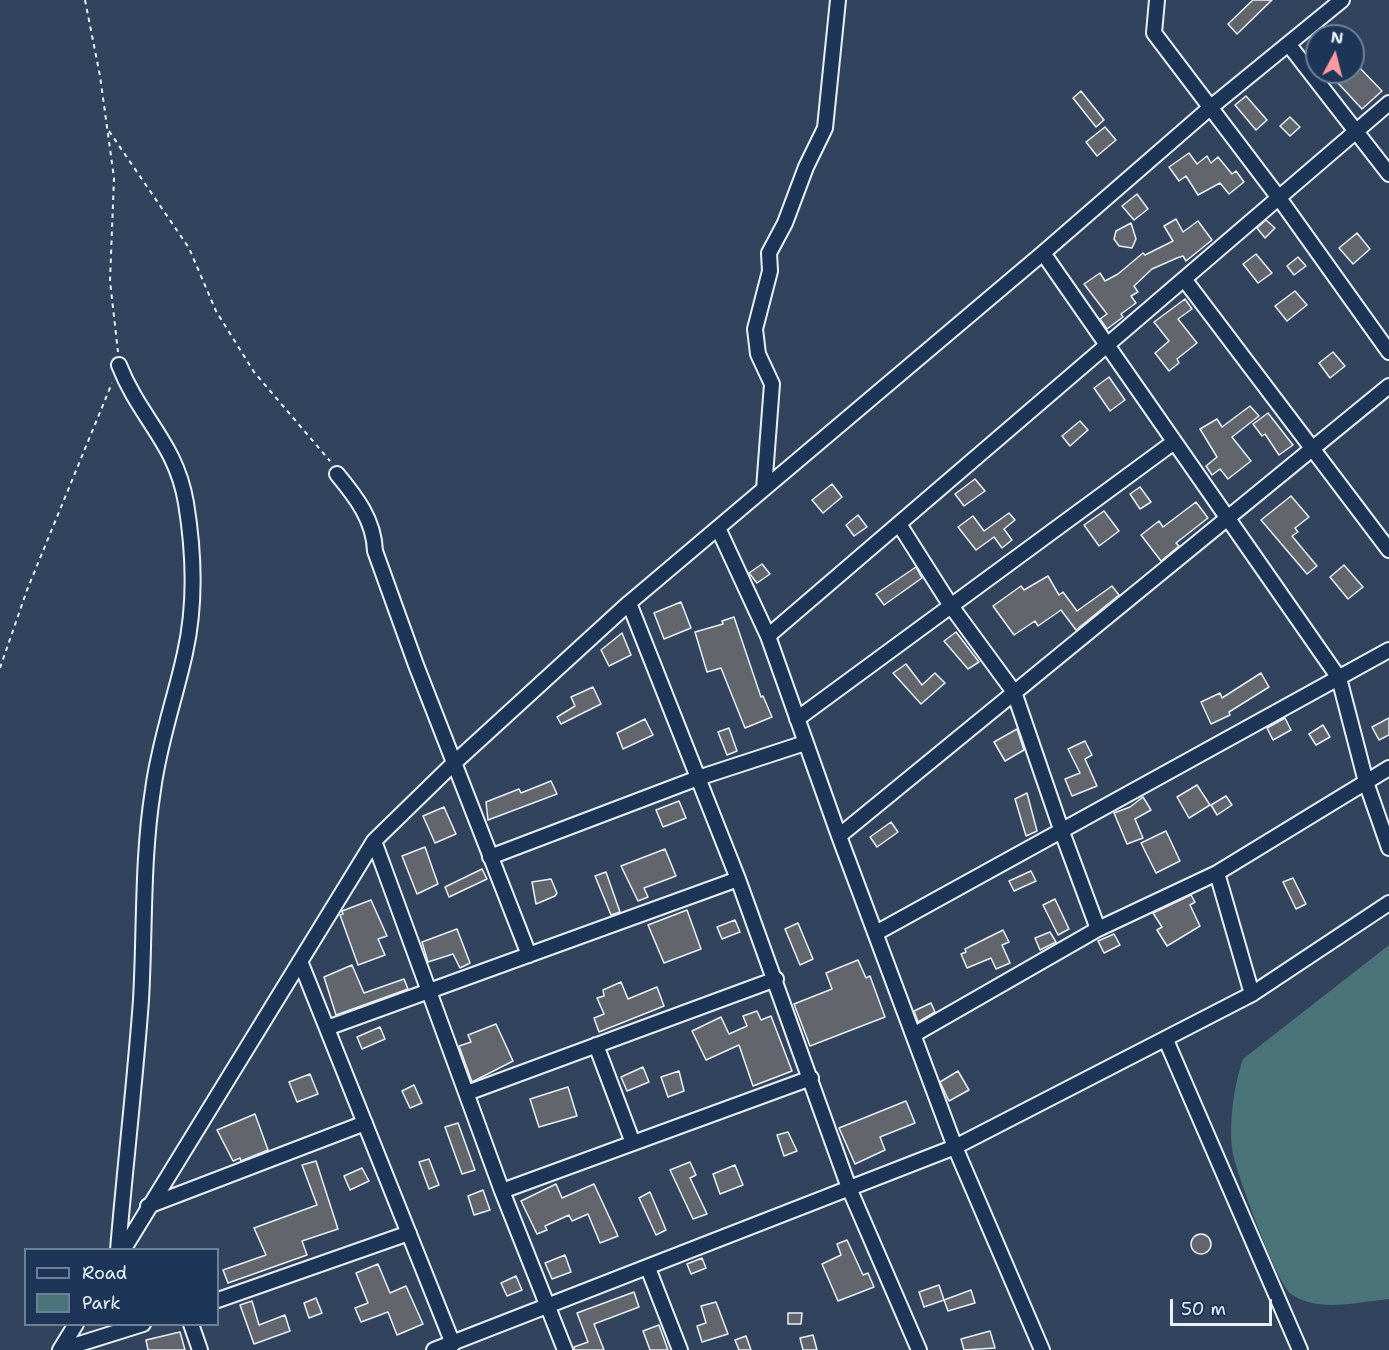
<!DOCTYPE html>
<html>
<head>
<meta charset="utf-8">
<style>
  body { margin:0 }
  #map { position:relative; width:1389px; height:1350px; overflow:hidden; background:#32445d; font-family:"Shantell Sans",sans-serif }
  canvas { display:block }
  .legend { position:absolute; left:24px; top:1248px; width:195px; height:78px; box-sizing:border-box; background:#1d3557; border:2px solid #6e8097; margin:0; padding:8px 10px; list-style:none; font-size:18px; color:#e8f1f8 }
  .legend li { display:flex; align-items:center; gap:12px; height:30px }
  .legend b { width:30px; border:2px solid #6e8097 }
  .north { position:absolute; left:1305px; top:24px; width:60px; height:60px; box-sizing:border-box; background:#1d3557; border:2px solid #6e8097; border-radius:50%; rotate:7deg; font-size:16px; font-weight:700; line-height:24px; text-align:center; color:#e8f1f8 }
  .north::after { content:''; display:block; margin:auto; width:21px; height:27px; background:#ff9aa2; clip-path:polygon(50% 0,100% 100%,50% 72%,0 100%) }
  .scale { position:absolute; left:1170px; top:1299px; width:102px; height:27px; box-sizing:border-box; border:3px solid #e8f1f8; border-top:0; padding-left:8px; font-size:18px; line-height:21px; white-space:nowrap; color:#e8f1f8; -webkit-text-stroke:4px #1d3557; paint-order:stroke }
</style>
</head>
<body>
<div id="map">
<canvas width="1389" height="1350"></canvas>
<ul class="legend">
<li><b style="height:8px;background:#1d3557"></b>Road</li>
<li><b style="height:16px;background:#4a7479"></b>Park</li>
</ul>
<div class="north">N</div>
<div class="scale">50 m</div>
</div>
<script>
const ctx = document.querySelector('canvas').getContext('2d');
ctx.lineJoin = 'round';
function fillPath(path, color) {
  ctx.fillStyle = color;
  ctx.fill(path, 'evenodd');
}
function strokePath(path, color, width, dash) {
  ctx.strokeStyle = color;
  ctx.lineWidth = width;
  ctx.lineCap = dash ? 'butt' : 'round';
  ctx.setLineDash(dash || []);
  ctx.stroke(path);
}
const green = new Path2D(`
  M1389,945v354c-31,3 -71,14 -98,-5 -14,-10 -54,-120 -58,-140 -5,-27 1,-70 10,-95z`);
const building = new Path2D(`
  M1253,0h19l-35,34 -9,-10z
  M1358,66l24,25 -20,18 -24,-26z
  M1081,91l23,29 -8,7 -23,-29z
  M1246,96l21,24 -11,10 -21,-25z
  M1290,117l10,10 -10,9 -10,-10z
  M1105,127l11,13 -19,16 -11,-14z
  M1189,153l8,11 10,-8 4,7 7,-6 14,17 4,-3 8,11 -15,12 -9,-11 -22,12 -12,-19 -7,5 -10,-14z
  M1137,194l11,15 -14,11 -12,-14z
  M1176,219l7,13 15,-11 14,19 -26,21 -3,-5 -6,2 -25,11 -18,17 4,6 -7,4 5,7 -15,11 2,3 -16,12 -7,-10 7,-5 -23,-30 16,-11 5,8 13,-7 25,-21 2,2 28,-14 -9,-15z
  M1266,220l9,8 -10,10 -8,-10z
  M1131,223l5,16 -4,9 -13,-2 -5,-7 2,-8z
  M1357,233l13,16 -17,15 -14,-16z
  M1256,254l16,19 -14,10 -15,-19z
  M1298,257l8,9 -12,9 -7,-9z
  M1295,291l12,14 -20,16 -12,-15z
  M1185,299l7,10 -14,10 19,24 -20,16 2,4 -10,8 -14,-18 14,-12 -15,-19z
  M1333,352l12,14 -15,12 -11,-15z
  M1109,377l16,23 -15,11 -16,-23z
  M1250,406l9,10 -27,21 19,24 -23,18 -8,-10 -8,6 -6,-9 11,-9 -17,-28 17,-10 5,8z
  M1268,413l25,32 -14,10 -14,-21 -3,2 -9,-12z
  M1080,421l8,9 -18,16 -8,-10z
  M975,479l10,12 -21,15 -9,-12z
  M832,484l10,13 -19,16 -11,-13z
  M1140,487l11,15 -11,7 -10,-15z
  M1291,496l18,21 -14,11 3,4 -6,4 25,30 -10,8 -46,-54z
  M1196,502l12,16 -32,25 3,3 -18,15 -20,-26 18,-14 4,6z
  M1104,511l15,20 -20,15 -15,-21z
  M1009,513l6,7 -11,9 8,11 -10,8 -8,-11 -18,13 -18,-23 15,-11 11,15z
  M858,515l9,12 -13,9 -8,-11z
  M762,564l8,10 -13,9 -8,-10z
  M1344,565l19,22 -15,12 -18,-22z
  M916,567l6,11 -38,27 -8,-11z
  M1048,576l11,19 4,-3 14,19 35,-25 7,9 -43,35 -15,-20 -23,16 -3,-5 -21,14 -21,-29 28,-20 3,4z
  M681,602l10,26 -27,11 -10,-26z
  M734,617l27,80 2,-1 9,21 -27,11 -24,-60 -14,4 -12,-40 28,-8 -1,-3z
  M956,632l23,30 -11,7 -24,-28z
  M622,633l9,22 -22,11 -8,-16z
  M906,664l16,21 13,-12 10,10 -24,21 -28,-31z
  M1261,673l8,14 -40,25 1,3 -19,9 -10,-22 19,-9 2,5z
  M593,687l8,17 -40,20 -4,-7 18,-11 -4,-9z
  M1285,718l6,12 -18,10 -6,-12z
  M1389,718v17l-10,5 -7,-13z
  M645,719l8,16 -30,14 -6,-16z
  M1323,725l7,12 -14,8 -7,-11z
  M729,728l8,23 -10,4 -9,-23z
  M1017,729l7,21 -19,11 -11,-19z
  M1085,741l7,14 -7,4 12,27 -25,10 -7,-17 15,-6 -12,-24z
  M551,781l6,13 -69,26 -2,-18 33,-13 2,4z
  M1197,785l13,20 -21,13 -12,-21z
  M1027,793l10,38 -11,5 -11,-37z
  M1226,796l6,9 -15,10 -6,-10z
  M1143,797l8,13 -16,9 8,19 -16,6 -13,-31 16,-6z
  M679,801l7,17 -23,9 -7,-17z
  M444,807l12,27 -21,9 -12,-27z
  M891,822l7,10 -21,15 -7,-10z
  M1166,831l14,30 -24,12 -15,-30z
  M425,847l13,37 -21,10 -15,-38z
  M665,849l11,27 -32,12 4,9 -10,4 -17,-35z
  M482,869l5,10 -38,18 -4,-10z
  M1031,871l5,10 -22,10 -5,-10z
  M606,872l14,40 -9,3 -16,-39z
  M1293,878l13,26 -10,5 -13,-27z
  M551,879l6,14 -2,3 -19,8 -4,-22z
  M1191,895l4,7 -5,3 10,21 -33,20 -10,-16 5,-3 -9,-14z
  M1055,899l14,30 -11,6 -15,-30z
  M371,900l16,36 -9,3 7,16 -27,10 -18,-50 3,-1 -1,-3z
  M687,910l14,39 -37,14 -16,-38z
  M735,920l5,12 -18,7 -5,-12z
  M798,923l15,36 -13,6 -15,-36z
  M457,929l13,34 -10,5 -7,-14 -25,8 -6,-20z
  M1003,930l6,12 -7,3 8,18 -14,6 -5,-11 -24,10 -6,-14 5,-2 -1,-3z
  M1050,932l6,10 -16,8 -5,-12z
  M1114,934l6,11 -16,8 -6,-12z
  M858,960l8,18 4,-2 15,41 -75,29 -16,-42 38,-15 -6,-16z
  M352,965l12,28 40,-14 4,10 -72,26 -12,-38z
  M621,982l7,17 29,-12 7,19 -65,26 -5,-14 10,-4 -7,-16 7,-2 -1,-6z
  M931,1003l4,9 -17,10 -4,-11z
  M757,1011l4,9 10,-4 21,55 -39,15 -14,-41 -33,15 -14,-29 29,-14 8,17 18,-8 -4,-10z
  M496,1024l17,37 -41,21 -13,-36 12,-4 -3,-7z
  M380,1027l5,12 -23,10 -5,-12z
  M643,1067l6,15 -22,9 -6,-14z
  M679,1071l5,20 -16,6 -7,-20z
  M958,1071l11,19 -20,11 -9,-19z
  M310,1074l8,20 -21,8 -8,-20z
  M414,1085l8,18 -12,5 -8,-17z
  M568,1087l9,29 -38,11 -9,-28z
  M906,1101l9,22 -35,14 5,13 -30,14 -16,-36z
  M255,1114l13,36 -27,11 -1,-3 -7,3 -16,-31z
  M458,1123l17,47 -13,4 -17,-47z
  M788,1132l9,19 -13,5 -7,-21z
  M429,1159l10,26 -10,4 -10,-27z
  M316,1161l22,68 -36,12 5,14 -79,28 -5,-13 43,-15 -12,-27 63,-23 -15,-40z
  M690,1162l6,13 -6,3 17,36 -14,5 -23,-49z
  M735,1165l8,20 -23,9 -7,-20z
  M362,1168l7,13 -19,9 -6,-14z
  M556,1184l6,14 32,-14 24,52 -18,7 -12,-29 -16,7 -3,-6 -24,11 2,4 -10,4 -16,-33z
  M483,1190l7,20 -16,5 -6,-19z
  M650,1192l16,38 -10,5 -17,-37z
  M1191 1244a10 10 0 1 1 20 0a10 10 0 1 1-20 0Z
  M847,1240l16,35 5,-2 6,14 -36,14 -16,-37 19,-9 -4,-11z
  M565,1255l6,17 -19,7 -7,-16z
  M702,1258l4,10 -15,6 -4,-10z
  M378,1264l12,29 16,-7 17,38 -26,11 -9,-23 -27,10 -6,-14 13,-5 -12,-30z
  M516,1276l6,14 -15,6 -6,-13z
  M939,1285l5,15 -20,7 -5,-15z
  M971,1290l4,13 -27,8 -4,-11z
  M634,1292l5,15 -45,17 10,26h-30v-3l14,-5 -11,-29z
  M316,1298l6,15 -13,5 -5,-15z
  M252,1301l7,24 26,-10 5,16 -36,13 -14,-39z
  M716,1302l12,32 -26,8 -5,-16 9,-3 -5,-17z
  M788,1313h14l-1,11h-13z
  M659,1325l9,25h-18l-7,-19z
  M990,1331l5,17 -31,2 -3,-11z
  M180,1332l5,18h-37l-2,-10z
  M813,1335l4,15h-14l-3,-12z
  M746,1336l5,14h-12l-4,-10z`);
const path = new Path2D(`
  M85,0l15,76 14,102 -4,103 8,71
  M109,131l80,117 27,63 38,61 76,89
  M0,668l27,-78 85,-207`);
const minor = new Path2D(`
  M1157,0l-3,33 125,165 110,154
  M1289,45l100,129
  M1043,253l296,425 27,104 23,66
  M1184,279l205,271
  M337,474c19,23 37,46 38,77l41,114 113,290
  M764,489l8,-105 -14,-30 -3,-25 15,-58 -1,-18 16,-30 21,-56 19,-39 13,-128
  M899,524l52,82 63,86 48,140 36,97
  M718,528l50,108 71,200 116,311 87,203
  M629,603l109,276 111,309 70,162
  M768,636l621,-533
  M797,719l377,-277
  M839,836l550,-450
  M374,841l128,350 63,159
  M490,857l208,-79 107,-35
  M1217,873l35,121
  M876,933l513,-283
  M300,961l153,383
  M327,1028l411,-149
  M915,1034l183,-105 119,-56 172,-105
  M1166,1040l134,310
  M596,1045l37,98
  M467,1093l309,-114
  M502,1191l309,-113
  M148,1206l217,-83
  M118,1250c7,-84 17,-167 23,-250 4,-70 1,-141 12,-210 6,-47 22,-91 32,-137 11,-49 9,-101 1,-150 -10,-60 -46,-84 -67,-138
  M123,1250l251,-409 80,-78 175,-160 414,-350 168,-146 131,-107
  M648,1268l32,82
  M218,1300l191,-67
  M191,1324l9,26
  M60,1350l83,-26
  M60,1350l16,-26
  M434,1350l521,-203 297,-153 137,-91`);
fillPath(green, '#4a7479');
fillPath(building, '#62666c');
strokePath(building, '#e8f1f8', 1.5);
strokePath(minor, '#e8f1f8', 18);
strokePath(path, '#e8f1f8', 2, [4.5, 4.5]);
strokePath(minor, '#1d3557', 14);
</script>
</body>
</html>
